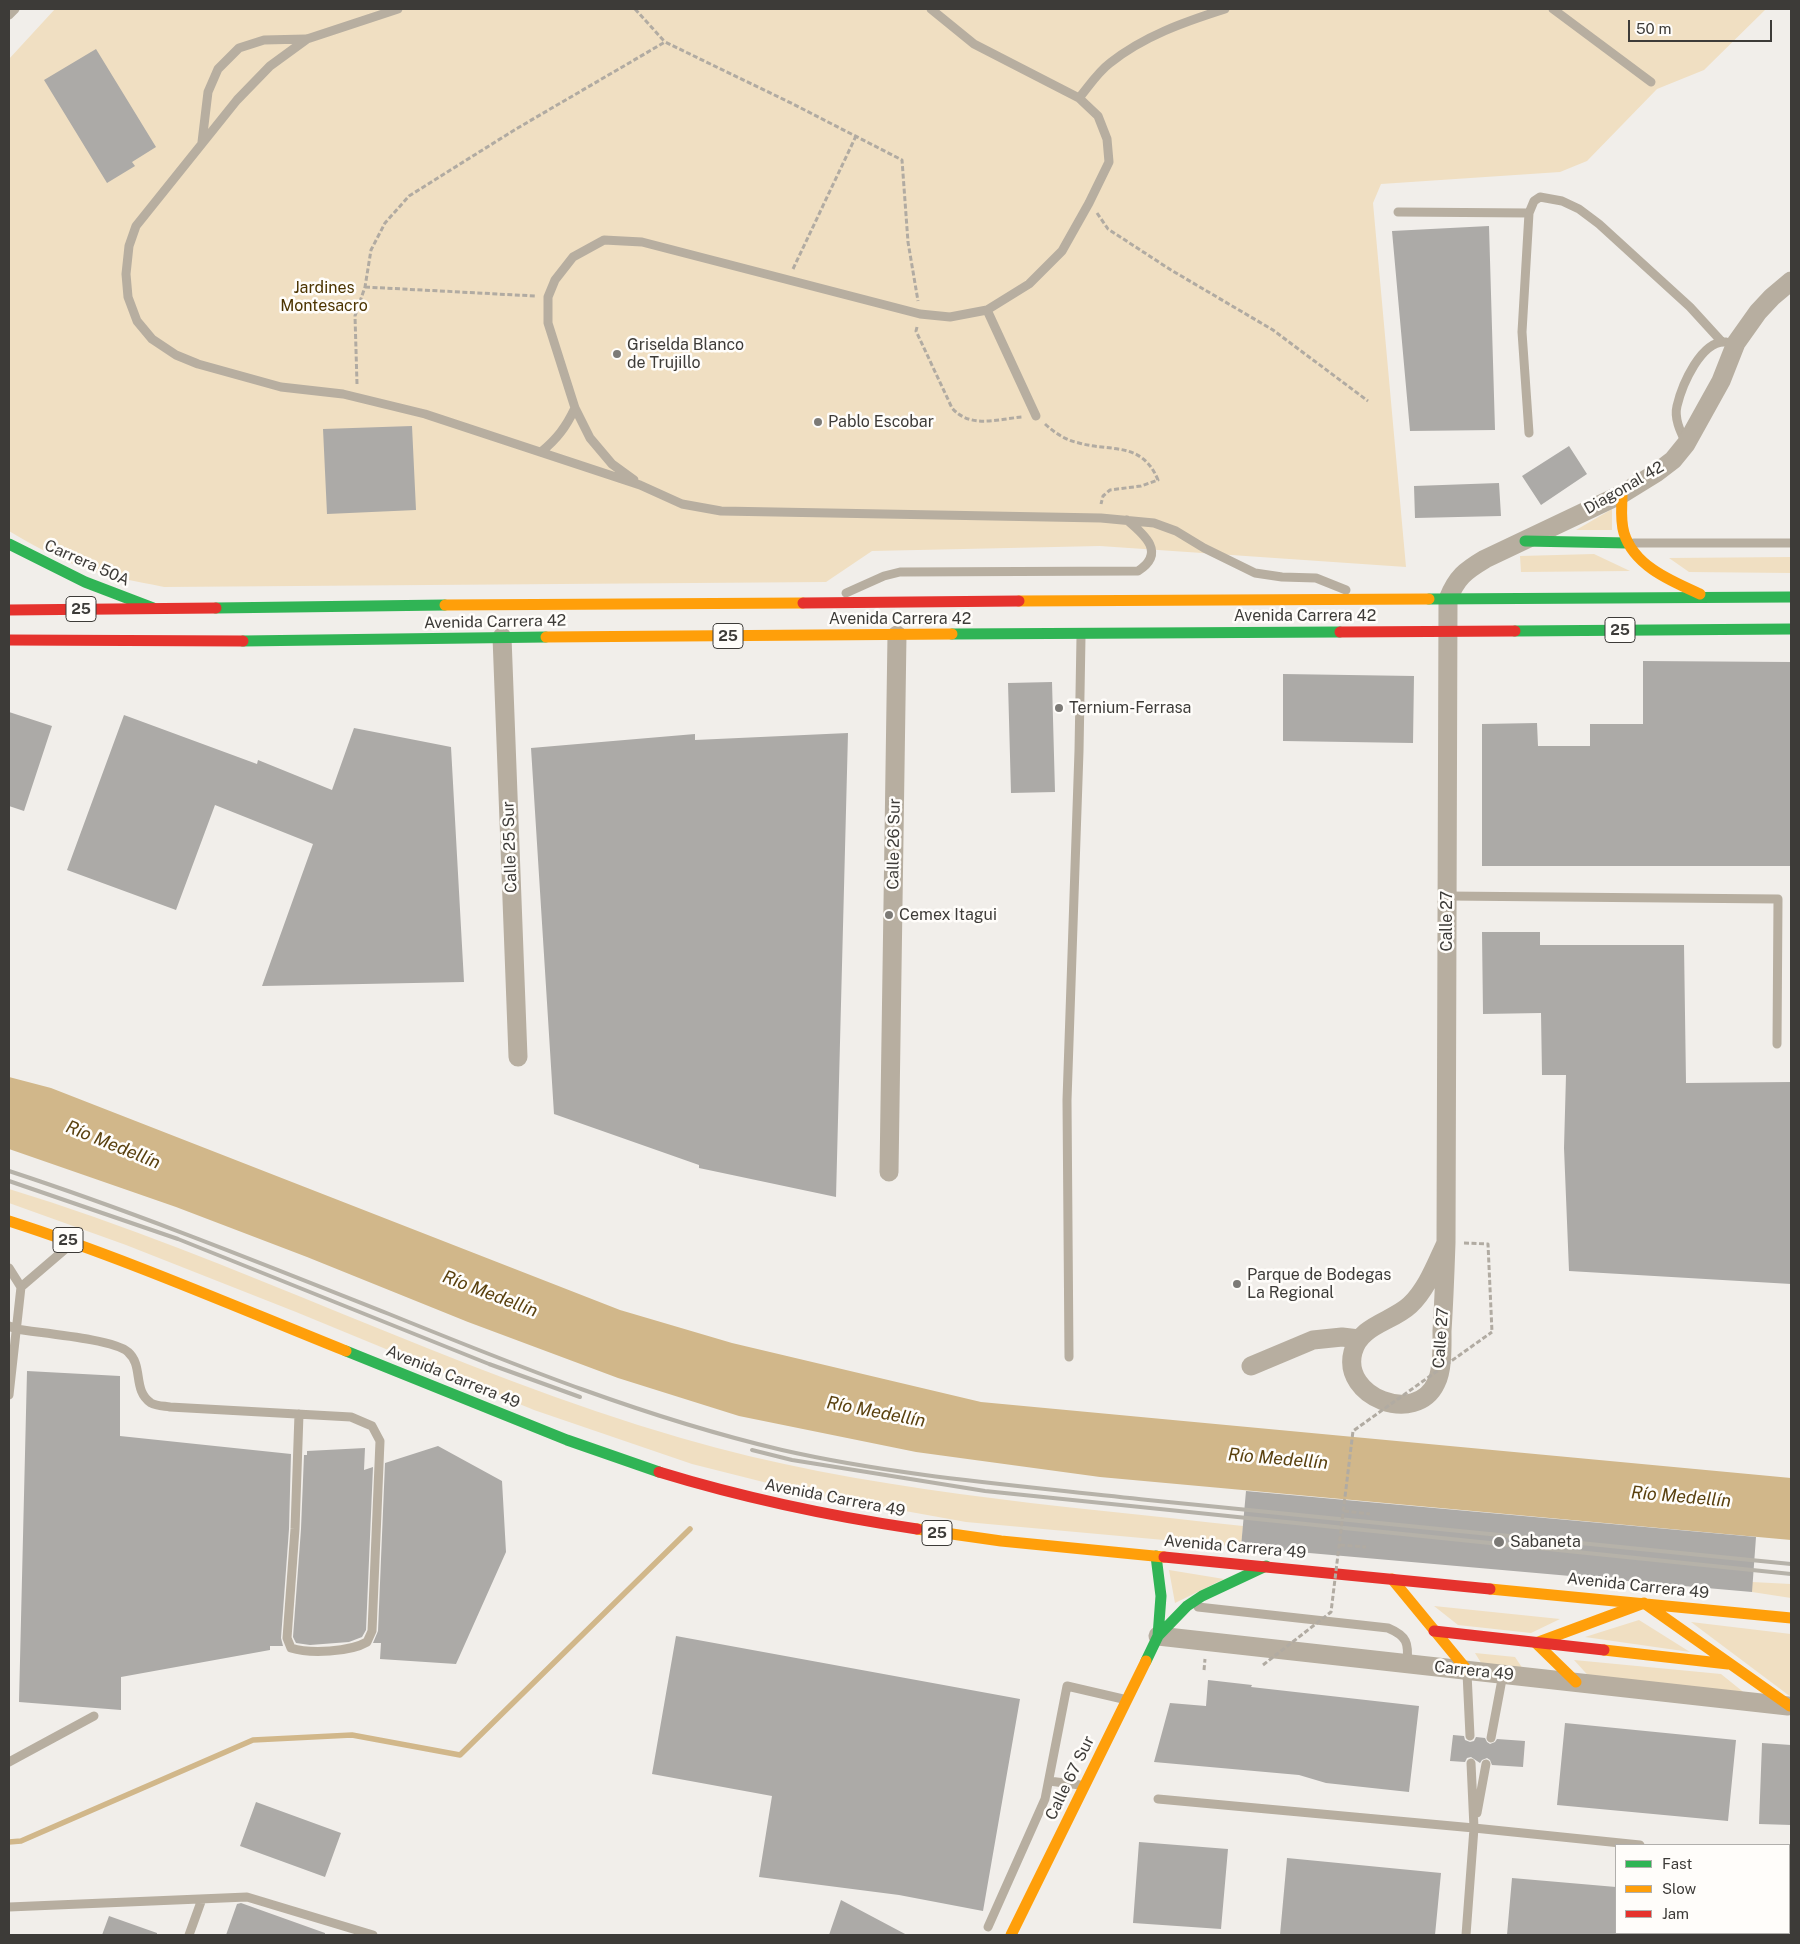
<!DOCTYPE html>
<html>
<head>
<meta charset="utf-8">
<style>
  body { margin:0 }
  #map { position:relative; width:1800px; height:1944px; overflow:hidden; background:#f1eeea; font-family:"Public Sans",sans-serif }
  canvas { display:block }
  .frame { position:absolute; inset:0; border:10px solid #3d3b38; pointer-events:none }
  .legend { position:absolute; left:1615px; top:1844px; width:175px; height:90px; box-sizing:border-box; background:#fffdfa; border:1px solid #b1afac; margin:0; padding:6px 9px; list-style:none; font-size:15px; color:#3d3b38 }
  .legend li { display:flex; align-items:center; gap:10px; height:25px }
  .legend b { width:25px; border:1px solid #b1afac }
  .scale { position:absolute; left:1628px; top:20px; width:144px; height:22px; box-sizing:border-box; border:2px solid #3d3b38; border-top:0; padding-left:6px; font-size:15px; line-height:18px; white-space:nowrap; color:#3d3b38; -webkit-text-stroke:4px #fffdfa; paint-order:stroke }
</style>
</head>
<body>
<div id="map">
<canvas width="1800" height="1944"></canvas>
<div class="frame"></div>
<ul class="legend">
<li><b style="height:6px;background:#30b455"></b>Fast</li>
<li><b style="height:6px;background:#ff9f0a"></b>Slow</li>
<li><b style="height:6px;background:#e5322d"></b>Jam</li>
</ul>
<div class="scale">50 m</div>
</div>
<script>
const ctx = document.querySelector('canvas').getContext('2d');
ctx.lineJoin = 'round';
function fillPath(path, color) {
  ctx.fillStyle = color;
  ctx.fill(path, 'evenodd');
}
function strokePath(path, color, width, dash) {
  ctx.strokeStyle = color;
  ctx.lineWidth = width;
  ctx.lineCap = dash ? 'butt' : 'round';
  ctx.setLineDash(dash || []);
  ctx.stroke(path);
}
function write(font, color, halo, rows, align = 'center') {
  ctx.font = font + ' "Public Sans",sans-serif';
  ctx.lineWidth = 5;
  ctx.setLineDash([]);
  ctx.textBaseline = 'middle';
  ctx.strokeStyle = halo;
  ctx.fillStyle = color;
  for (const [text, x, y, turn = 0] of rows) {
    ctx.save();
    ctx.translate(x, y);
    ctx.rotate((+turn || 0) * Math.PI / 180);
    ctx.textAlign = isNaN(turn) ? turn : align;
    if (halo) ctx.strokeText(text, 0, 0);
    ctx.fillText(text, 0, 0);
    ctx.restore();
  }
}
const green = new Path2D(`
  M55,9h1711l-62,61 -47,19 -70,72 -27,11 -179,12 -8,19 33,364 -306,-21 -228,5 -46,31 -662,5c-28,-6 -59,-10 -86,-21 -24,-10 -48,-22 -69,-35v-472z
  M1612,509v21h-36z
  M1594,554l36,17 -109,1 -1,-16z
  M1791,557v16l-102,-1 -20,-14z
  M9,1189c229,70 442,182 672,249 182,53 374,67 562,88l-2,21 -275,-25 -155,-28 -119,-30 -158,-54 -238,-98 -170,-67 -117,-42z
  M1169,1570l55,9 -49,24z
  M1752,1582l39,2v14l-39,-6z
  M1434,1606l126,13 -29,14 -73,-8z
  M1639,1620l51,32 -105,-15z
  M1691,1622l100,12v63z
  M1475,1653l40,4 12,18 -41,-4z
  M1574,1660l147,14 31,25 -158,-17z`);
const water = new Path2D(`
  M9,1077l42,11 569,222 112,33 249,59 810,76v62l-691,-63 -184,-25 -177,-36 -121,-38 -150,-56 -161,-65 -131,-50 -167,-58z`);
const stream = new Path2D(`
  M9,1842l12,-1 232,-101 99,-5 108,20 230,-226`);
const building = new Path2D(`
  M96,49l60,98 -24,15 3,4 -28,17 -63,-103z
  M1489,226l6,204 -85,1 -18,-200z
  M412,426l4,84 -89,4 -4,-85z
  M1569,446l18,28 -46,31 -19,-29z
  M1499,483l2,33 -86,2 -1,-32z
  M1643,661l148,1v204h-309v-142l55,-1 1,23h52v-22h53z
  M1283,674l131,2 -1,67 -130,-2z
  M1052,682l3,110 -44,1 -3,-110z
  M9,712l43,14 -28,85 -15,-5z
  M124,715l133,49 1,-4 74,30 22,-62 97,19 13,235 -202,4 51,-142 -98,-39 -39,105 -109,-40z
  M848,733l-12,464 -137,-29v-3l-145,-51 -23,-366 164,-14v6z
  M1482,932h58v13h144l2,138 105,-1v202l-222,-13 -5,-123 2,-73h-24l-1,-62 -58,1z
  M27,1371l93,5v60l171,18 -2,75 -8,109 2,8h-13v4l-149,27v33l-102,-8z
  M438,1446l64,35 4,71 -50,112 -76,-5 1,-16h-8l5,-12 7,-168z
  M365,1448l-1,22 9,-3 -7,163 -4,7 -13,5 -39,3 -14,-2 -3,-6 8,-108 3,-74h3v-4z
  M1246,1491l510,46 -4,55 -511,-45z
  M676,1636l344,63 -37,212 -84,-16 -140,-18 13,-81 -120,-22z
  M1208,1680l44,5 -1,2 168,19 -10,86 -83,-9 -27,-8 -145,-13 16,-59 36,3z
  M1565,1723l171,17 -8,81 -171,-16z
  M1453,1735l11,1 1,4 5,2 4,-1 2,-4 9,1 2,4 3,2 5,-2 2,-3 28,2 -2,26 -31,-2 -2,-5 -3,-2 -5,2 -2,3 -9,-6 -4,1 -2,4 -15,-1z
  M1762,1743l29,2v80l-32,-1z
  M256,1802l85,31 -16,44 -85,-31z
  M1139,1842l89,7 -7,80 -88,-6z
  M1287,1858l154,15 -6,62h-155z
  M1512,1878l104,9v48h-109z
  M841,1900l66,35h-78z
  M241,1903l84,30v2h-99l11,-31z
  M109,1916l48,17v2h-55z`);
const path = new Path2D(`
  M635,9l30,33
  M1097,213l11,16 63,41 102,60 95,71
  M793,269l63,-133
  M365,287l170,9
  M917,327l-1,4 36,77c18,21 46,11 70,9
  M357,384l-2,-68 10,-29 6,-37 14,-27 24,-27 107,-67 149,-87 128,62 109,56 6,82 10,59
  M1045,424c10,9 20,16 34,19 32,9 63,-2 79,37l-17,6 -31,4 -7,6 -2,8
  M1464,1243l24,1 4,88
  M1344,1511l26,3
  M1340,1545l26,2
  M1204,1670l1,-11`);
const lane = new Path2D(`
  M398,9l-91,30 -37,27 -33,34 -101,126 -7,20 -3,28 2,23 9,24 15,18 24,16 22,9 83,23 62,7 82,20 215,71 42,19 39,7 380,7 53,5 22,8 28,17 51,25 27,4 34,1 30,12
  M1553,9l98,73
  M9,15l6,-6
  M1079,98c10,-12 19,-26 31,-35 34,-27 74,-41 115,-54
  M202,142l6,-50 10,-23 21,-21 25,-8 42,-1
  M1398,212l131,1 -7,119 7,101
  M1529,213l5,-12 6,-4 22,4 17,8 20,15 91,83 32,35
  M987,310l49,106
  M1686,443c-6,-12 -12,-25 -9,-37 5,-21 24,-66 49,-64
  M541,452c16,-13 25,-25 34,-44
  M634,480l-22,-16 -22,-26 -15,-30 -27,-85v-26l7,-17 18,-23 31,-17 38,2 278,72 30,3 37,-7 42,-26 33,-33 27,-48 20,-41 -2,-23 -9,-23 -19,-18 -105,-54 -43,-35
  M1634,543h157
  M846,593l38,-17 16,-4 238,-1c28,-18 7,-36 -11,-51
  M1447,896l331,3 -1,145
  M9,1268l12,19 -12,108
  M21,1287l49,-42
  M9,1326l7,3c23,4 98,10 112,23 16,14 4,38 23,51 5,3 13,3 19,4l181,10 21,9 8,15 -8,190 -5,11c-17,10 -57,12 -76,6l-4,-10 8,-109 4,-115
  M1069,1357l-2,-257 12,-349 2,-114
  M1198,1607l190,21c19,8 21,15 19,35
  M1467,1673l3,63
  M1491,1738l12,-64
  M9,1762l85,-46
  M1049,1781l31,4
  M1158,1799l316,29 166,17
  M1477,1813l9,-49
  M1789,1861h2
  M9,1907l238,-10 126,38
  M988,1927l57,-128 22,-113 56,13
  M189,1935l13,-36
  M1466,1935l8,-107 -3,-65`);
const street = new Path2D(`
  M502,637l16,420
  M889,1172l8,-537
  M1446,1243l2,-644c9,-22 17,-28 37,-40l137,-65 34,-21 17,-13 13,-16 35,-63 15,-38 22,-31 14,-15 19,-16
  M1446,1243c-1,29 -2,58 -4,88 0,14 1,39 -6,52 -20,43 -95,14 -83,-31 7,-27 39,-30 57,-47 17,-16 26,-41 36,-62z
  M1251,1366l62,-26 29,-3 17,2
  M1158,1636l630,70`);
const fast = new Path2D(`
  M1525,541l103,2
  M9,544l76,38 68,26
  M1429,599l362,-2
  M216,608l229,-3
  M1515,631l276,-2
  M952,634l388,-2
  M243,641l303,-4
  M346,1351l221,89 92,32
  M1156,1556l5,40 -3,40
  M1146,1661l12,-25 29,-30 15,-10 64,-30`);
const slow = new Path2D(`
  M1622,494c0,13 -2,26 2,39 10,33 47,48 76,61
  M1019,601l410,-2
  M445,605l358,-2
  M546,637l406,-3
  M9,1221c115,37 225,85 337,130
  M917,1529l84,12 163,16
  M1392,1579l75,91
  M1490,1589l301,29
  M1604,1650l124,14
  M1576,1682l-40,-39 108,-40 146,103
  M1011,1935l135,-274`);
const jam = new Path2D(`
  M803,603l216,-2
  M9,610l207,-2
  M1340,632l175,-1
  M9,640l234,1
  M659,1472c85,26 170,44 258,57
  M1164,1557l326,32
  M1434,1631l170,19`);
const rail = new Path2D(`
  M9,1171c128,42 254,93 380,143 128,52 257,104 393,136 119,27 244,36 366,50 214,23 429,41 643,64
  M9,1181l169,58 311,125 91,33
  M752,1450l40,10 193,31 806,83`);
const pathBridge = new Path2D(`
  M1263,1665l68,-53 22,-181 139,-99`);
const markers = [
  [617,354,5,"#7c7a76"],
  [818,422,5,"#7c7a76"],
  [1059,708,5,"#7c7a76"],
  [889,915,5,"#7c7a76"],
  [1237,1284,5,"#7c7a76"],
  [1499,1542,6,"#7c7a76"]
];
const shields = [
  [81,609,30],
  [1620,630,30],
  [728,636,30],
  [68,1240,30],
  [937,1533,30]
];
const shieldNames = [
  ["25",81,609],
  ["25",1620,630],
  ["25",728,636],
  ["25",68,1240],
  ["25",937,1533]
];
const parkNames = [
  ["Jardines",324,288],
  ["Montesacro",324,306]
];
const poiNames = [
  ["Griselda Blanco",627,345],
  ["de Trujillo",627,363],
  ["Pablo Escobar",828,422],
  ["Ternium-Ferrasa",1069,708],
  ["Cemex Itagui",899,915],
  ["Parque de Bodegas",1247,1275],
  ["La Regional",1247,1293],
  ["Sabaneta",1510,1542]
];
const streetNames = [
  ["Diagonal 42",1624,488,-30],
  ["Carrera 50A",87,563,24],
  ["Avenida Carrera 42",1305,616],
  ["Avenida Carrera 42",900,619],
  ["Avenida Carrera 42",495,622,-1],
  ["Calle 26 Sur",894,844,-89],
  ["Calle 25 Sur",510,847,-92],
  ["Calle 27",1447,921,-90],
  ["Calle 27",1441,1338,-86],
  ["Avenida Carrera 49",453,1377,22],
  ["Avenida Carrera 49",835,1498,11],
  ["Avenida Carrera 49",1235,1547,5],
  ["Avenida Carrera 49",1638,1586,6],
  ["Carrera 49",1474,1671,6],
  ["Calle 67 Sur",1070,1778,-64]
];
const waterNames = [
  ["Río Medellín",113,1145,22],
  ["Río Medellín",490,1294,21],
  ["Río Medellín",876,1412,11],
  ["Río Medellín",1278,1459,5],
  ["Río Medellín",1681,1497,5]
];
fillPath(green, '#f0dfc2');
fillPath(water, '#d1b78a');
strokePath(stream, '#d1b78a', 5.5);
fillPath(building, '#acaaa7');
strokePath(path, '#b1aba2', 3, [5, 2.5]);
strokePath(lane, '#b7aea0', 9);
strokePath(street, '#b7aea0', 19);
strokePath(fast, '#30b455', 11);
strokePath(slow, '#ff9f0a', 11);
strokePath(jam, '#e5322d', 11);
strokePath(rail, '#b6b2a9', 4);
strokePath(pathBridge, '#b1aba2', 3, [5, 2.5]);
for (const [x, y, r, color] of markers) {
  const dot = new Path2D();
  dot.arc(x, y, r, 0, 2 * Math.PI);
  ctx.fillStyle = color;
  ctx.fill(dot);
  strokePath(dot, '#fffdfa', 2);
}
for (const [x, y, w] of shields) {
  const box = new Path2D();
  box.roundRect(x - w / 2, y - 12.5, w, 25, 4);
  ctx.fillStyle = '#fffdfa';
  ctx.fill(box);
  strokePath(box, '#3d3b38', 1);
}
write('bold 15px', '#3d3b38', null, shieldNames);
write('16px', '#4c3400', '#fffdfa', parkNames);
write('16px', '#3d3b38', '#fffdfa', poiNames, 'left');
write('16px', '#3d3b38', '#fffdfa', streetNames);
write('italic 18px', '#5a410f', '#fffdfa', waterNames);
</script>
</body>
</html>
